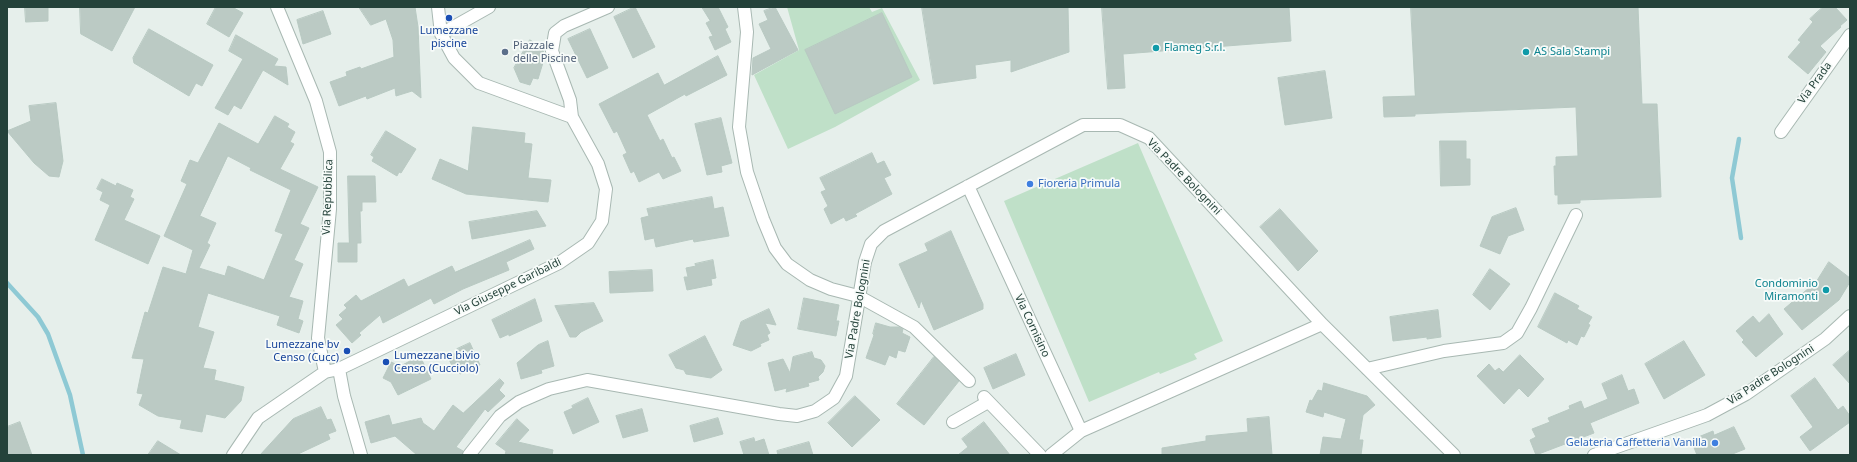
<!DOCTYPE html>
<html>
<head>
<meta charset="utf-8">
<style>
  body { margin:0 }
  #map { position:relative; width:1857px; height:462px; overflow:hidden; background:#e6efeb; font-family:"Noto Sans",sans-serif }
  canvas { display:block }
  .frame { position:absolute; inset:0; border:8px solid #24423a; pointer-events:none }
</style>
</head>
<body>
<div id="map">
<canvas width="1857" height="462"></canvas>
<div class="frame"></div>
</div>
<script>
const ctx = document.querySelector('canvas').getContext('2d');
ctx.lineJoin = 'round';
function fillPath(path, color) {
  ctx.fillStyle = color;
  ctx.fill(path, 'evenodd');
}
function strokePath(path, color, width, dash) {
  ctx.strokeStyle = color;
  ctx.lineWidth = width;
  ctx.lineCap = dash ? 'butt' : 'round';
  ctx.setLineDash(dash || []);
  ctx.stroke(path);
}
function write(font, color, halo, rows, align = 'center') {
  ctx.font = font + ' "Noto Sans",sans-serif';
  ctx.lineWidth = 3.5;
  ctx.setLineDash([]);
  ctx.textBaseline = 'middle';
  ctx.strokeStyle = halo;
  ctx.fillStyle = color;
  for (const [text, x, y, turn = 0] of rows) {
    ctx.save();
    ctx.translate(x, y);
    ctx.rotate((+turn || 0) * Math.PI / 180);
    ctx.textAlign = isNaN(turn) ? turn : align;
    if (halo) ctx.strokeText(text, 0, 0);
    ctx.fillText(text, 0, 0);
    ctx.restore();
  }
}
const green = new Path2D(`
  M787,7h82l3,5 10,-4 38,72 -85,47 -47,22 -34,-74 45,-25z
  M1138,143l85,198 -29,13 3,5 -37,15 -1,-2 -70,30 -85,-201z`);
const stream = new Path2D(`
  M1739,139l-7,39 9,60
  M7,283l31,34 10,17 22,61 13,60`);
const building = new Path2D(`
  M25,7h23v14l-22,1z
  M80,7h55l-23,44 -31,-17z
  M216,7h16l11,6 -14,24 -22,-13z
  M359,7h56l3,20 3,71 -9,-7 -16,5 -1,-8 -28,11 -1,-3 -27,10 -9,-24 17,-6 -1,-4 14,-5 1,2 33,-12 -1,-17 -7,-21 -15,6z
  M635,7l20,40 -22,11 -19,-41z
  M702,7h16l10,20 -3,2 6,13 -16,8 -6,-13 4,-1 -7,-13 4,-2z
  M775,7l23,43 -46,25 1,-17 18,-9 -12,-25 9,-4 -4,-9z
  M922,7h146l1,45 -58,20v-12l-36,5 1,13 -42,6z
  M1102,7h187l2,34 -168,13 2,34 -17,1z
  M1411,7h227l4,97h15l4,93 -81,3v3l-22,1v-9h-3l-1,-29h2v-9l22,-1 -2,-49 -161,7v2l-31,1 -1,-20 32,-1z
  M1823,7h12l12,13 -7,6 1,1 -21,19 6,6 -18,22 -20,-17 13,-15 -3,-2 15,-18 -3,-3z
  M323,11l8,23 -28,10 -6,-24z
  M882,13l30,64 -77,37 -30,-64z
  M149,29l64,36 -11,21 -6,-3 -7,13 -55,-33 -1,-5z
  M590,29l18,39 -21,10 -19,-39z
  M236,35l42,24 -4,7 12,1 2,18 -25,-15 -22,39 -7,-4 -6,10 -13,-7 28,-49 -14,-8z
  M530,40l15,9 -4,6 4,1 -7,23 -5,-1 -3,7 -10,-3 -6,-14z
  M718,56l9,19 -41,21 -1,-2 -38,21 13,26 3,-2 9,19 2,-1 7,14 -18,8 -4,-7 -20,10 -5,-11 -3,2 -8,-18 4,-2 -10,-22 -3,2 -15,-29 59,-31 6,12z
  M1325,71l7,47 -47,7 -7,-47z
  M56,103l7,58 -4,16 -10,-1 -15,-13 -27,-32 24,-10 -2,-15z
  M275,116l14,8 -2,3 8,5 -5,10 4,2 -14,25 38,18 -18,37 9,4 -15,32 9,4 -14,33 14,4 -5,18 5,2 -4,12 -22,-8 3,-9 -72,-23 -10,34 16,5 -11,36 13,2 -2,10 30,7 -3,14 -16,17 -19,-4 -4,18 -22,-4 2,-8 -24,-4 -19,-11 4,-11 -6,-1 7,-34 -12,-1 13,-46 3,1 15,-46 23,7 7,-24 -29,-14 23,-52 -6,-3 9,-21 8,3 21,-40 39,21zM228,156l23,12 -1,2 41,20 -16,41 8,3 -19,46 -36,-14 -3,10 -26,-8 11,-23 -3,-2 9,-20 -16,-7z
  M721,118l11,45 -11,3 1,6 -15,3 -12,-51z
  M473,127l52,6 -1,10 8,1 -4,34 23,2 -3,22 -82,-8 -34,-15 8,-20 28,12z
  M386,131l30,18 -15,24 -2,-1 -2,4 -25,-15 2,-4 -3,-2z
  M1440,141h26v18h4v26l-29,1z
  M872,153l5,11 7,-3 7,14 -7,3 8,16 -37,20 2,2 -11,5 -2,-4 -13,7 -7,-15 4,-3 -7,-14 5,-2 -6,-12z
  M348,176h27l1,26h-14v9h-2l1,32h-4v19h-19v-19h11z
  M102,179l14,7 1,-3 16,7 -3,7 4,2 -10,21 36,16 -12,28 -53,-24 15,-35 -10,-5 3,-8 -6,-3z
  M712,197l2,12 9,-2 6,29 -35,6 -1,-3 -37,8 -2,-9 -9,2 -4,-22 8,-2 -2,-7z
  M1516,208l8,22 -16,6 -8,18 -20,-8 12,-29z
  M1280,209l38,42 -20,20 -38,-44z
  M537,211l9,15 -74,13 -3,-17z
  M951,231l32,73v5l-49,21 -13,-30 -2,8 -20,-44 29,-13 -3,-7z
  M530,240l4,9 -28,13 3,8 -46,19 -29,15 -3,-6 -48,25 -3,-8 -21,18 2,2 -9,8 -16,-18 7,-6 -4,-4 8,-7 -3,-3 12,-10 5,6 43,-22 4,8 44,-21 3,6z
  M713,260l3,18 -5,1 1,6 -25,5 -3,-13h4l-2,-9 10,-2 -1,-2z
  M1829,262l21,16v4l-11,18 -37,30 -18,-21 32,-27z
  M1490,269l20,15 -20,26 -17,-15z
  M652,270l1,21 -43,2 -1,-21z
  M1555,293l24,13 -2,3 15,8 -4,7 2,1 -6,12 -3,-1 -4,9 -9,-5 -1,3 -29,-16z
  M804,298l35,7 -3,16h3l-3,15 -38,-7z
  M535,299l7,22 -33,15v-2l-9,4 -8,-18z
  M594,303l9,18 -22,11 -5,5h-6l-15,-31z
  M769,309l7,16 -11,-2 5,10 -3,2 2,5 -9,4 1,2 -10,5 -18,-6 8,-23z
  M1438,310l3,27 -14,2v-2l-34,4 -3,-24z
  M1769,314l14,20 -27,23 -14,-15 2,-2 -8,-9 17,-15 6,7z
  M876,323l14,4h9l4,2 -1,4 8,4 -5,15 -7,-2 -2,8 -7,-3 -4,10 -19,-7 8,-23 -1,-1z
  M705,336l17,34 -11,8 -25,-4 -2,-4 -8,-2 -7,-13z
  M548,341l6,25 -13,4 1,3 -21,6 -4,-16 21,-18z
  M1684,341l21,34 -41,24 -19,-35z
  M470,343l10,22 -20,9 -4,-7 -3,1 -5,-11 10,-5 -1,-3z
  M1850,350v34l-17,-19z
  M812,352l2,6 7,2 4,6 -2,6 -5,5 1,3 -11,3 1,3 -23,6 1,-4 -12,3 -7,-28 15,-4 7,14 3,-16z
  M1016,354l9,21 -32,14 -9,-21z
  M1520,355l24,24 -16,18 -9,-9 -15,16 -27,-28 12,-12 6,7 4,-3 4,4z
  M420,356l11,23 -33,16 -7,-13 -8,-4 8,-16 9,4z
  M934,357l25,24 -35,44 -27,-21z
  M1622,375l6,16 6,-2 5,14 -49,20 4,10 -58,22 -6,-15 6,-3 -4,-8 18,-7 -2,-4 22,-9 -1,-3 12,-5 3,8 24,-10 -6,-15z
  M1815,378l23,32 5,-4 7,10v6l-40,29 -10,-14 13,-10 -22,-31z
  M500,379l4,4 -5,7 6,6 -17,16 -3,-3 -29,38 7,4 -1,4h-45l-22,-19 -24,7 -6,-21 24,-7 3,10 29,-7 2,5 11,8 19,-26 10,8z
  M1324,383l43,13 8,9 -12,10 -4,25h4l-2,15h-41l3,-18 18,2 5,-20 -22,-7 -1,5 -17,-5 4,-12 2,1 6,-11 4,1z
  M855,396l25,24 -28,27 -24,-24z
  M588,398l11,24 -26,12 -9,-22 9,-4 -1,-2z
  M321,407l6,13 4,-1 5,12 -8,3 2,5 -34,16h-36l33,-36z
  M642,409l6,22 -25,7 -7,-22z
  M1269,417l3,38h-110v-7l44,-7v-5l42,-4 -1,-13z
  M718,418l5,16 -29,8 -4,-16z
  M517,419l12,11 -11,12 35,8 -1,5h-47l1,-4 -10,-7z
  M20,422l12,33h-25v-28z
  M984,422l26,33h-52l10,-8 -6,-8z
  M1734,427l11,22 -15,6h-33l-6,-15 22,-9 1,4z
  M754,438l1,4 9,-3 5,16h-25l-4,-13z
  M158,441l23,14h-33z
  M809,442l4,13h-35l-1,-4z`);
const minor = new Path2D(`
  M277,7l39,94 14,51v57l-12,129 7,34
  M744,7l3,25 -8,95 8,45 16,47 12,29 12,16 23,16 21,9 27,7 56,31 55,54
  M441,34l48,-27
  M572,117l-2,-17 -18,-49 3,-18 9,-7 44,-19
  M1781,132l69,-97
  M968,186l113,245 -30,24
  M339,369l5,27 17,59
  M1367,369l77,-18 59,-8 14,-10 14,-25 45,-93
  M984,397l56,58
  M953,422l35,-20
  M1081,431l241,-107
  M233,455l25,-37 67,-46 14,-3 220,-106 29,-20 14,-22 4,-32 -8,-25 -26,-47 -93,-34 -25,-25 -13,-24 -3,-27
  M469,455l31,-39 19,-14 30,-13 38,-9 192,34 18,2 18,-5 19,-13 12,-22 19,-114 6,-18 13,-13 199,-106h37l29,13 173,186 132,131
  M1594,455l113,-40 39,-21 79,-55 25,-23`);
const markers = [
  [449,18,4,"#1a4fb4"],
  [1156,48,4,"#0f9aa8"],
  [505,52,4,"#5c6f8a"],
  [1526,52,4,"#0f9aa8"],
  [1030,184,4,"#3f7fe0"],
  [1826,290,4,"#0f9aa8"],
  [347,351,4,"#1a4fb4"],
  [386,362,4,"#1a4fb4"],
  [1715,443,4,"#3f7fe0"]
];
const transitNames = [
  ["Lumezzane",449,31],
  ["piscine",449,44],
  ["Lumezzane bv",339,345,"right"],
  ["Censo (Cucc)",339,358,"right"],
  ["Lumezzane bivio",394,356,"left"],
  ["Censo (Cucciolo)",394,369,"left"]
];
const serviceNames = [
  ["Piazzale",513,46],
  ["delle Piscine",513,59]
];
const cultureNames = [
  ["Flameg S.r.l.",1164,48],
  ["AS Sala Stampi",1534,52],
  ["Condominio",1818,284,"right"],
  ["Miramonti",1818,297,"right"]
];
const streetNames = [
  ["Via Prada",1815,83,-54],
  ["Via Padre Bolognini",1184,177,46],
  ["Via Repubblica",328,197,-88],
  ["Via Giuseppe Garibaldi",508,287,-26],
  ["Via Padre Bolognini",858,309,-80],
  ["Via Cornisino",1032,326,65],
  ["Via Padre Bolognini",1771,375,-33]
];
const shopNames = [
  ["Fioreria Primula",1038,184],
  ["Gelateria Caffetteria Vanilla",1707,443,"right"]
];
fillPath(green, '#bfe0c8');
strokePath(stream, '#8ec9d4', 4.5);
fillPath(building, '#bbcac4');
strokePath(building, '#b8c9c2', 1);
strokePath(minor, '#a8b8b2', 14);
strokePath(minor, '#fff', 12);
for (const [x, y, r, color] of markers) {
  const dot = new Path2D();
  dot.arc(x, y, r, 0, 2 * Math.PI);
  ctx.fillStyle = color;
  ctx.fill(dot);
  strokePath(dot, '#f7fbf9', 1.5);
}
write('11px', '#164399', '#f7fbf9', transitNames);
write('11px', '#4e5e75', '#f7fbf9', serviceNames, 'left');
write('11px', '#0d838f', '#f7fbf9', cultureNames, 'left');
write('11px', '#24423a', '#f7fbf9', streetNames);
write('11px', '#366cbe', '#f7fbf9', shopNames, 'left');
</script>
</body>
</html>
